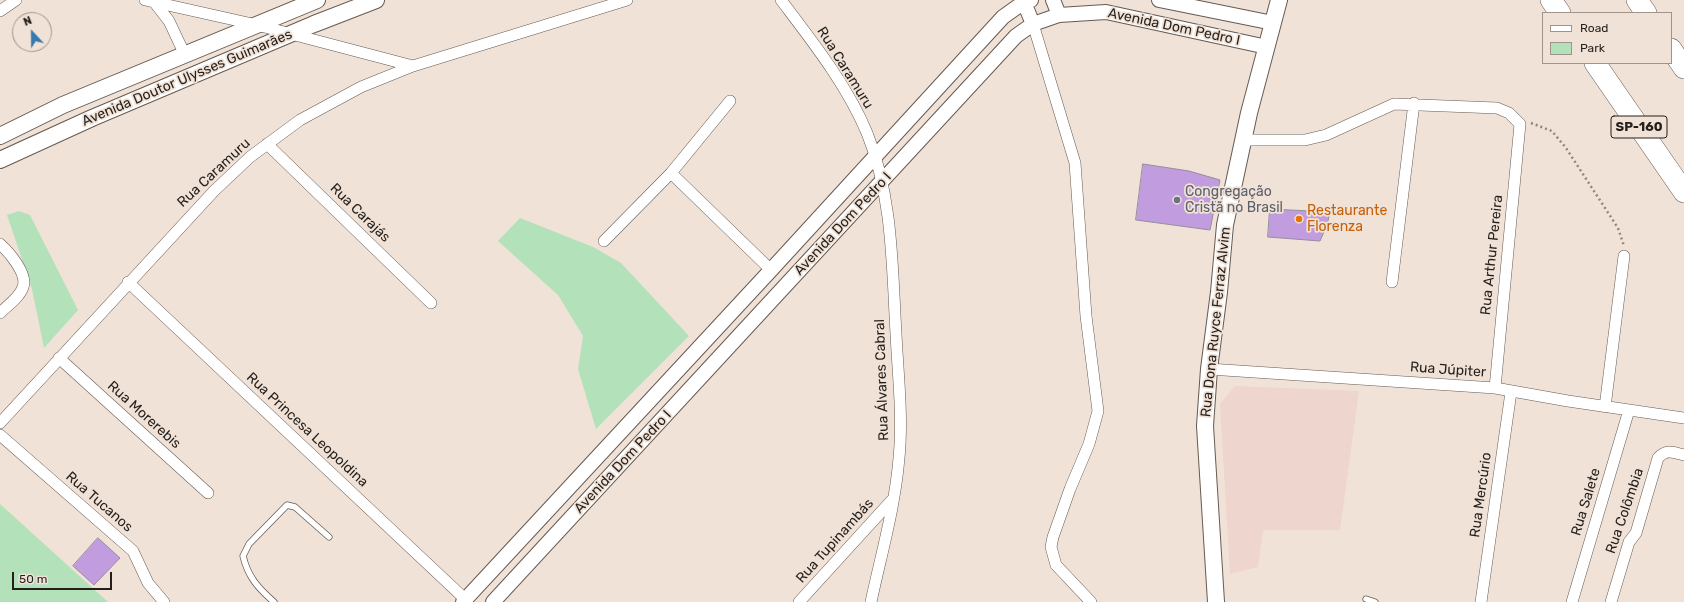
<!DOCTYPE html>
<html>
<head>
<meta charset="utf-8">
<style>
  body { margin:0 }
  #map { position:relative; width:1684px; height:602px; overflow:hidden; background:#f0e2d7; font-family:Rubik,sans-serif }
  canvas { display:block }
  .legend { position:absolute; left:1542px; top:12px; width:130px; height:52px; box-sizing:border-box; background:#f0e2d7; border:1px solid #9e948c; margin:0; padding:5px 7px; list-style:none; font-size:12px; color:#241f1b }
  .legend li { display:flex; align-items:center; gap:8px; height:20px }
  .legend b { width:20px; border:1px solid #9e948c }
  .north { position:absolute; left:12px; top:12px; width:40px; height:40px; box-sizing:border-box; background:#f0e2d7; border:1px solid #9e948c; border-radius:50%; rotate:338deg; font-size:11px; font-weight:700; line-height:16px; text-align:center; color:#241f1b }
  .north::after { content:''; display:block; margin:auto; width:14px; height:18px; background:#367ab0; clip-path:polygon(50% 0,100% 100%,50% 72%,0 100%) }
  .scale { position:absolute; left:12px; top:572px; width:100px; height:18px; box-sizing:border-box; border:2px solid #241f1b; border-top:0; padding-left:5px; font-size:12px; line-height:14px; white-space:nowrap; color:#241f1b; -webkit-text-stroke:3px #f0e2d7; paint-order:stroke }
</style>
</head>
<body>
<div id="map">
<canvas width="1684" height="602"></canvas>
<ul class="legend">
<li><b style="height:5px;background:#fff"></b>Road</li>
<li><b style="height:11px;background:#b2e1ba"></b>Park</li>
</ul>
<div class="north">N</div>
<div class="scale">50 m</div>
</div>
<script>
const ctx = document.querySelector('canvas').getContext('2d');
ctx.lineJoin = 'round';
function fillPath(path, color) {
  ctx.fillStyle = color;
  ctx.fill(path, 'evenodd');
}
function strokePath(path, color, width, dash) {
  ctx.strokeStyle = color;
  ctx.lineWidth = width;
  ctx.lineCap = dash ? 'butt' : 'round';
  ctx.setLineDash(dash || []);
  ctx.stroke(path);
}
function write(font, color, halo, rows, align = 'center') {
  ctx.font = font + ' Rubik,sans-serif';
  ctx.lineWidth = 3.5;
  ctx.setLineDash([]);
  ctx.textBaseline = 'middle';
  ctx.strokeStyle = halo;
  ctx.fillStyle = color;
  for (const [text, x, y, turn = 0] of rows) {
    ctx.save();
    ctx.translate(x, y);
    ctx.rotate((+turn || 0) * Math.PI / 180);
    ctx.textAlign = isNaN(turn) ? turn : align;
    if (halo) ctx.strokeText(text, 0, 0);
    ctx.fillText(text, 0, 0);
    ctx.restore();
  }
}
const industrial = new Path2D(`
  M1235,386l124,5 -19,139h-77l-5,37 -28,7 -10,-170z`);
const green = new Path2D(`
  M19,211l11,4 48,95 -34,38 -12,-59 -25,-74z
  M520,218l73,29 28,16 68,73 -93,93 -18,-60 5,-33 -25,-41 -60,-54z
  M0,504l107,97 1,1h-108z`);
const building = new Path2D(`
  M1143,164l46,7 31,9 -10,50 -74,-10z
  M1270,209l60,3 -3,13 -7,16 -52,-4z
  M98,538l22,20 -26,27 -21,-19z`);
const path = new Path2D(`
  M1531,123l21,8 14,17 52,80 6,18`);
const service = new Path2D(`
  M1366,599l9,3
  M274,602c-16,-14 -26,-25 -31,-46l6,-12 38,-39 8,2 34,30`);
const minor = new Path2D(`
  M145,0l112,25 156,41
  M781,0c31,41 66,85 86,133 26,64 25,133 29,201 2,41 7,83 3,124 -4,49 -18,97 -28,144
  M155,3l14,18 16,34
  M0,11l16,-11
  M1033,24l42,139 11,153 12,95 -9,33 -19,45 -17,48 -2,10 5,18 35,37
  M1244,140h61l21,-5 68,-31 103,4 12,5 11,11 -25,264
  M267,144l164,159
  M671,173l100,97
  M604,241l67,-68 59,-72
  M0,244c9,8 28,30 23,43 -3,10 -16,19 -23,26
  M128,282l337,317
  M1392,282l22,-179
  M59,358l149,135
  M1209,369l286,19 73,13 116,17
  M1605,407l19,-151
  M0,423l214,-232 36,-34 50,-37 61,-33 52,-21 214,-66
  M0,435l133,116 15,32 16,19
  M799,602l93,-102
  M1481,602l30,-210
  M1572,602l57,-192
  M1611,602l18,-60 7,-9 22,-75c8,-9 15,-6 26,-3`);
const tertiary = new Path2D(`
  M1023,0l10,24
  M1053,0l6,15
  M1159,0l114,23
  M463,602l308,-332 232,-253 21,-15 7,-2
  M493,602l523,-566 17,-12 26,-9 47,-3 161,35`);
const secondary = new Path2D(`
  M0,136l63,-31 254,-105
  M0,160l92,-42 222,-94 62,-24
  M1216,602l-11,-176 4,-57 10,-77 6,-67 24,-112 30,-113`);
const motorway = new Path2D(`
  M1551,0l9,13
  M1637,0l9,13
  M1671,49l13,19
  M1595,63l89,129`);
const markers = [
  [1177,200,4,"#6b7280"],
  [1299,219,4,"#e8710a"]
];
const shields = [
  [1639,127,56]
];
const shieldNames = [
  ["SP-160",1639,127]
];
const streetNames = [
  ["Avenida Dom Pedro I",1174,27,12],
  ["Rua Caramuru",845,68,58],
  ["Avenida Doutor Ulysses Guimarães",187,78,-23],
  ["Rua Caramuru",214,173,-43],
  ["Rua Carajás",360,213,44],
  ["Avenida Dom Pedro I",843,224,-47],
  ["Rua Arthur Pereira",1492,255,-84],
  ["Rua Dona Ruyce Ferraz Alvim",1216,322,-84],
  ["Rua Júpiter",1448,370,4],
  ["Rua Álvares Cabral",882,380,-92],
  ["Rua Morerebis",144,415,42],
  ["Rua Princesa Leopoldina",307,430,43],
  ["Avenida Dom Pedro I",623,462,-47],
  ["Rua Mercúrio",1481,495,-82],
  ["Rua Tucanos",99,502,41],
  ["Rua Salete",1586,502,-73],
  ["Rua Colômbia",1625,511,-71],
  ["Rua Tupinambás",835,541,-48]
];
const worshipNames = [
  ["Congregação",1185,192],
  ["Cristã no Brasil",1185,208]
];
const foodNames = [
  ["Restaurante",1307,211],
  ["Florenza",1307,227]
];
fillPath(industrial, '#eed5cd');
fillPath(green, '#b2e1ba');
fillPath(building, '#c19de0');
strokePath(building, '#948e9b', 1);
strokePath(service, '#665a51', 7);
strokePath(minor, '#665a51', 12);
strokePath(tertiary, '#665a51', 16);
strokePath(secondary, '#665a51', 18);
strokePath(motorway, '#665a51', 22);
strokePath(path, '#90867e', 2.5, [2, 3]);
strokePath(service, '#fff', 5.5);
strokePath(minor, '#fff', 11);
strokePath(tertiary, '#fff', 14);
strokePath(secondary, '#fff', 16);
strokePath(motorway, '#fff', 21);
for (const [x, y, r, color] of markers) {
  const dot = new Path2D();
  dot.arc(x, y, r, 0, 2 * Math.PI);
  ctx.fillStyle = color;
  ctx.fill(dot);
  strokePath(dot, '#f0e2d7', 1.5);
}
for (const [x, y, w] of shields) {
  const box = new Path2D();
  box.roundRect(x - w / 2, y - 11, w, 22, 3);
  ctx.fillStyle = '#f0e2d7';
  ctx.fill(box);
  strokePath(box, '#241f1b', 1);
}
write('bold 13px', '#241f1b', null, shieldNames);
write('14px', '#241f1b', '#f0e2d7', streetNames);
write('14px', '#5b616d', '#f0e2d7', worshipNames, 'left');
write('14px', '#c56008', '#f0e2d7', foodNames, 'left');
</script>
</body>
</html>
